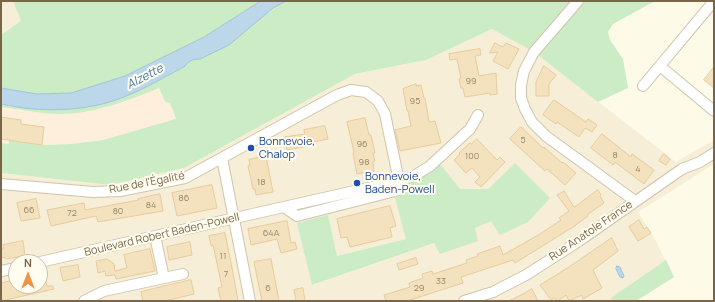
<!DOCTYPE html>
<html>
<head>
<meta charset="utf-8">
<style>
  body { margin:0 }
  #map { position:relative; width:715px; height:302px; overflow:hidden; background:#fdfae8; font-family:Manrope,sans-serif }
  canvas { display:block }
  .frame { position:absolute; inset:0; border:2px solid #79664a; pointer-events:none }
  .north { position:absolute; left:8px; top:254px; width:40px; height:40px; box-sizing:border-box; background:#fffdef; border:1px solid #c9c1ad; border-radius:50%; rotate:0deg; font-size:11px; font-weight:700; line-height:16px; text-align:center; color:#79664a }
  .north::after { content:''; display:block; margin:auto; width:14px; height:18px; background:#ec9449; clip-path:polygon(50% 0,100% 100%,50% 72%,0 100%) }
</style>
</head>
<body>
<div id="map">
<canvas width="715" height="302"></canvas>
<div class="frame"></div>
<div class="north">N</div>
</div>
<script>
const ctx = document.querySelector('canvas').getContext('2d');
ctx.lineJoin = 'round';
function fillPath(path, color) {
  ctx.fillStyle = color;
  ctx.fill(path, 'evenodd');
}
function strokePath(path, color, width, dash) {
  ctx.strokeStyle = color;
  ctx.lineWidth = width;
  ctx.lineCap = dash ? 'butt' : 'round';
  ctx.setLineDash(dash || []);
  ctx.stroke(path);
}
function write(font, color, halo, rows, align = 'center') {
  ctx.font = font + ' Manrope,sans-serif';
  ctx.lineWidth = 4;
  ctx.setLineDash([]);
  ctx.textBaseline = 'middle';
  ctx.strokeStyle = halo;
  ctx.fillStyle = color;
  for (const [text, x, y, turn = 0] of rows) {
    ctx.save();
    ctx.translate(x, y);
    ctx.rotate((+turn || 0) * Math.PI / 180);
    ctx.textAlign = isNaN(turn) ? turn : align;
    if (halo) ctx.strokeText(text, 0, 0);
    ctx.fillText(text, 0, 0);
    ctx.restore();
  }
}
const residential = new Path2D(`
  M1,1h12l8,20 -20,14z
  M492,29l42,23 142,110 38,-22v24l-76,48 15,24 21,41 -38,24h-635v-128l109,12 74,-17 171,-94 71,-14zM515,163l-14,72 -10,-15 -17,8 4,12 -44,3 -121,42 15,-70 9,41 69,-17 54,-50h28zM16,262h24v24h-24z`);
const commercial = new Path2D(`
  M159,88l6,14 5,1 6,17 -73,20 -32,4 -29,1 -33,-4v3l-8,-1v-36l57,7 65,-12z`);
const green = new Path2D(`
  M13,1h248l-57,36 -79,39 -54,17 -34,1 -36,-6v-53l20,-14z
  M286,1h369l-42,23 -5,8 2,8 13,19 5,29 -30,14 -64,-50 -42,-23 -66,31 -71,14 -171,94 -74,17 -109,-12v-30l8,1v-4l33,5 29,-1 32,-4 73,-21 -6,-16 -5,-1 -6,-14c-32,13 -65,26 -100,26 -18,0 -40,-5 -58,-7v-3l11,3 112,-10 60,-30c5,-6 8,-8 16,-8l73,-51z
  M515,163l35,35 -22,24 -28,13 -9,-14 -16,7 3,13 -38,13 -6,-11 -122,42 -15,-62 31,-8 9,41 69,-17 -11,-41 11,-4 2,-7 32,-23 20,25h28z
  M666,260l8,17 -38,24h-23l-2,-3z`);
const water = new Path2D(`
  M261,1h25l-13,7 -44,37 -29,14c-8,0 -11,2 -16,8 -20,10 -39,22 -60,30 -38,15 -83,16 -123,7v-16l36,6 34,-1 54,-17 79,-39z
  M617,266l3,1 4,9 -1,2 -3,-1 -4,-8z`);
const building = new Path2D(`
  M495,43l8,4 3,-4 13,6 -11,20 -15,-8 5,-9 -8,1z
  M480,49l1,6 -6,1 4,20 17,-3 1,21 -7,1v-2l-25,4 -2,-9h-2l-2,-9 2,-1 -4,-19 -7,1 -1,-6z
  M544,66l12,9 -7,9v12h-13v-14z
  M714,67v21l-10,-8z
  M416,84v2l5,-1 3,13h1l4,24 6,-1 6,22 -41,8 -5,-21 16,-4 -3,-15h-1l-4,-22z
  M554,100l32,22 2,-3 9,6 -5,7 -7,-4 -6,9 -22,-15 -1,2 -13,-9z
  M1,117l20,3v4l23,3 -2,18 -41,-6z
  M365,118l4,17h2l4,18h-2l2,8 -2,1 1,9 -17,3 -4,-21 1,-1 -7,-30z
  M325,126l3,13 -21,4 1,3 -21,4 -3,-13 21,-3 -1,-4z
  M521,127l22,21 1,-1 18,16 1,-1 13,11 -11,12 -18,-16 -2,2 -35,-32z
  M602,134l29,23 1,-3 22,16 -10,14 -29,-22 -2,3 -22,-17z
  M477,139l20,21 3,-3 5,5 -24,25 -6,-5 5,-5 -8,-9 -6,5 -12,-13 6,-6 -1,-1 11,-10 1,1z
  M664,154l6,5 -4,6 -7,-4z
  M266,156l7,36 -17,3 -1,-6h-2l-5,-23 2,-1 -1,-5z
  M212,185l5,23 -40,8 -5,-23z
  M598,190l3,5 -1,1 4,7 -17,12 1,1 -15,11 -58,36 -2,-3 -52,17 2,6 -56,18h-21l-2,-6 26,-8 -1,-4 14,-5 -1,-4 10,-3 1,3 34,-11 -1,-3 12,-4 -1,-2 23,-8 3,9 37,-21 21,-14 -2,-2 10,-7 -12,-16 7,-4 10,16z
  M160,194l3,17 -65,11 -2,-6 -45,10 -4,-16 37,-7 1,7 54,-10 -1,-1z
  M36,199l4,19 -19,3 -4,-18z
  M390,206l6,20 -6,2 2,9 -42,10 -3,-10 -6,1 -4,-19z
  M639,220l5,9 3,-2 4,6 -13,8 -9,-14z
  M287,221l4,22 4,-1 2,7 -16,4 -4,-14 -26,6 -3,-16z
  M225,233l9,45 4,23h-17l-3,-13 4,-1 -9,-42 -2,1 -2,-10z
  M612,238l6,13 -25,19 9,18 -19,11 -1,-4 -13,6 -3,-6 -8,6 -4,-3 -3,2 -11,-15 29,-18z
  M23,241l2,15 -19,3 -1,-2 -4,1v-9h3l-1,-4z
  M190,242l2,13 -23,5 -2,-13z
  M150,249l5,22 -39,8 -1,-4 -9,1 -1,-5 -7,2 -2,-12 11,-2 7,5 1,7 12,-3 -3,-13z
  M416,258l2,6 -19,6 -2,-6z
  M271,259l8,42h-17l-8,-39z
  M78,265l2,12 -17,4 -3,-13z
  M40,268h3l4,18h6l1,3 -53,12v-18l13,-3 2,6h24z
  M191,280l3,14 -29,7h-22l-2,-9z
  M303,288l2,13h-9l-2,-11z
  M532,289l6,12h-29l16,-8z`);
const minor = new Path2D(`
  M578,1l-44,51 -10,19 -3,14v13l4,11 7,13 14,14 89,65
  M660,66l54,45
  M643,86l71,-85
  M222,158l28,143
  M1,184l92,8 27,-1 65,-13 152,-83 14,-5 15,2 12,9 7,13 14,67v9l-102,26 -13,-9
  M40,262l359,-81 15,-5 16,-10 40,-37 8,-14
  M1,271l15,-3
  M164,278l19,-4
  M84,301l20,-10 60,-13 -9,-42
  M464,301l29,-9 33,-17 53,-34 103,-72 18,-7 14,-9`);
const markers = [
  [251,148,4,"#1a4fb4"],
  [357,183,4,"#1a4fb4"]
];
const numberNames = [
  ["99",471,81],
  ["95",415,101],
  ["5",523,140],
  ["96",362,144],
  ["8",615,155],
  ["100",472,156],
  ["98",364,162],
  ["4",638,169],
  ["18",261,182],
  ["86",184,198],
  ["84",151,205],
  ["66",29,210],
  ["80",118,211],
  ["72",72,213],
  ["64A",271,233],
  ["11",223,256],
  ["7",226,274],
  ["33",441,281],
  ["6",268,288],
  ["29",419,288]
];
const transitNames = [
  ["Bonnevoie,",259,142],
  ["Chalop",259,155],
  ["Bonnevoie,",365,177],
  ["Baden-Powell",365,190]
];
const streetNames = [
  ["Rue de l'Égalité",147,183,-11],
  ["Rue Anatole France",591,231,-34],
  ["Boulevard Robert Baden-Powell",162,235,-13]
];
const waterNames = [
  ["Alzette",145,77,-28]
];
fillPath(residential, '#f6eed6');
fillPath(commercial, '#feeedc');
fillPath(green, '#ccecc5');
fillPath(water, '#bbd7e9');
strokePath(water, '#a1c4db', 1);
fillPath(building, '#f4e1be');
strokePath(building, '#e8cc9e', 1);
strokePath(minor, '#d0c5ac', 12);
strokePath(minor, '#fff', 10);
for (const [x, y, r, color] of markers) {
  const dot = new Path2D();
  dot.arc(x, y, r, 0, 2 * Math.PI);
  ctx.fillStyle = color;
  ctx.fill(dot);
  strokePath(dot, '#fffdef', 1.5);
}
write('9px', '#988567', null, numberNames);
write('11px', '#164399', '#fffdef', transitNames, 'left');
write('11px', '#79664a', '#fffdef', streetNames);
write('italic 12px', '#487a9d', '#fffdef', waterNames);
</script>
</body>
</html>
